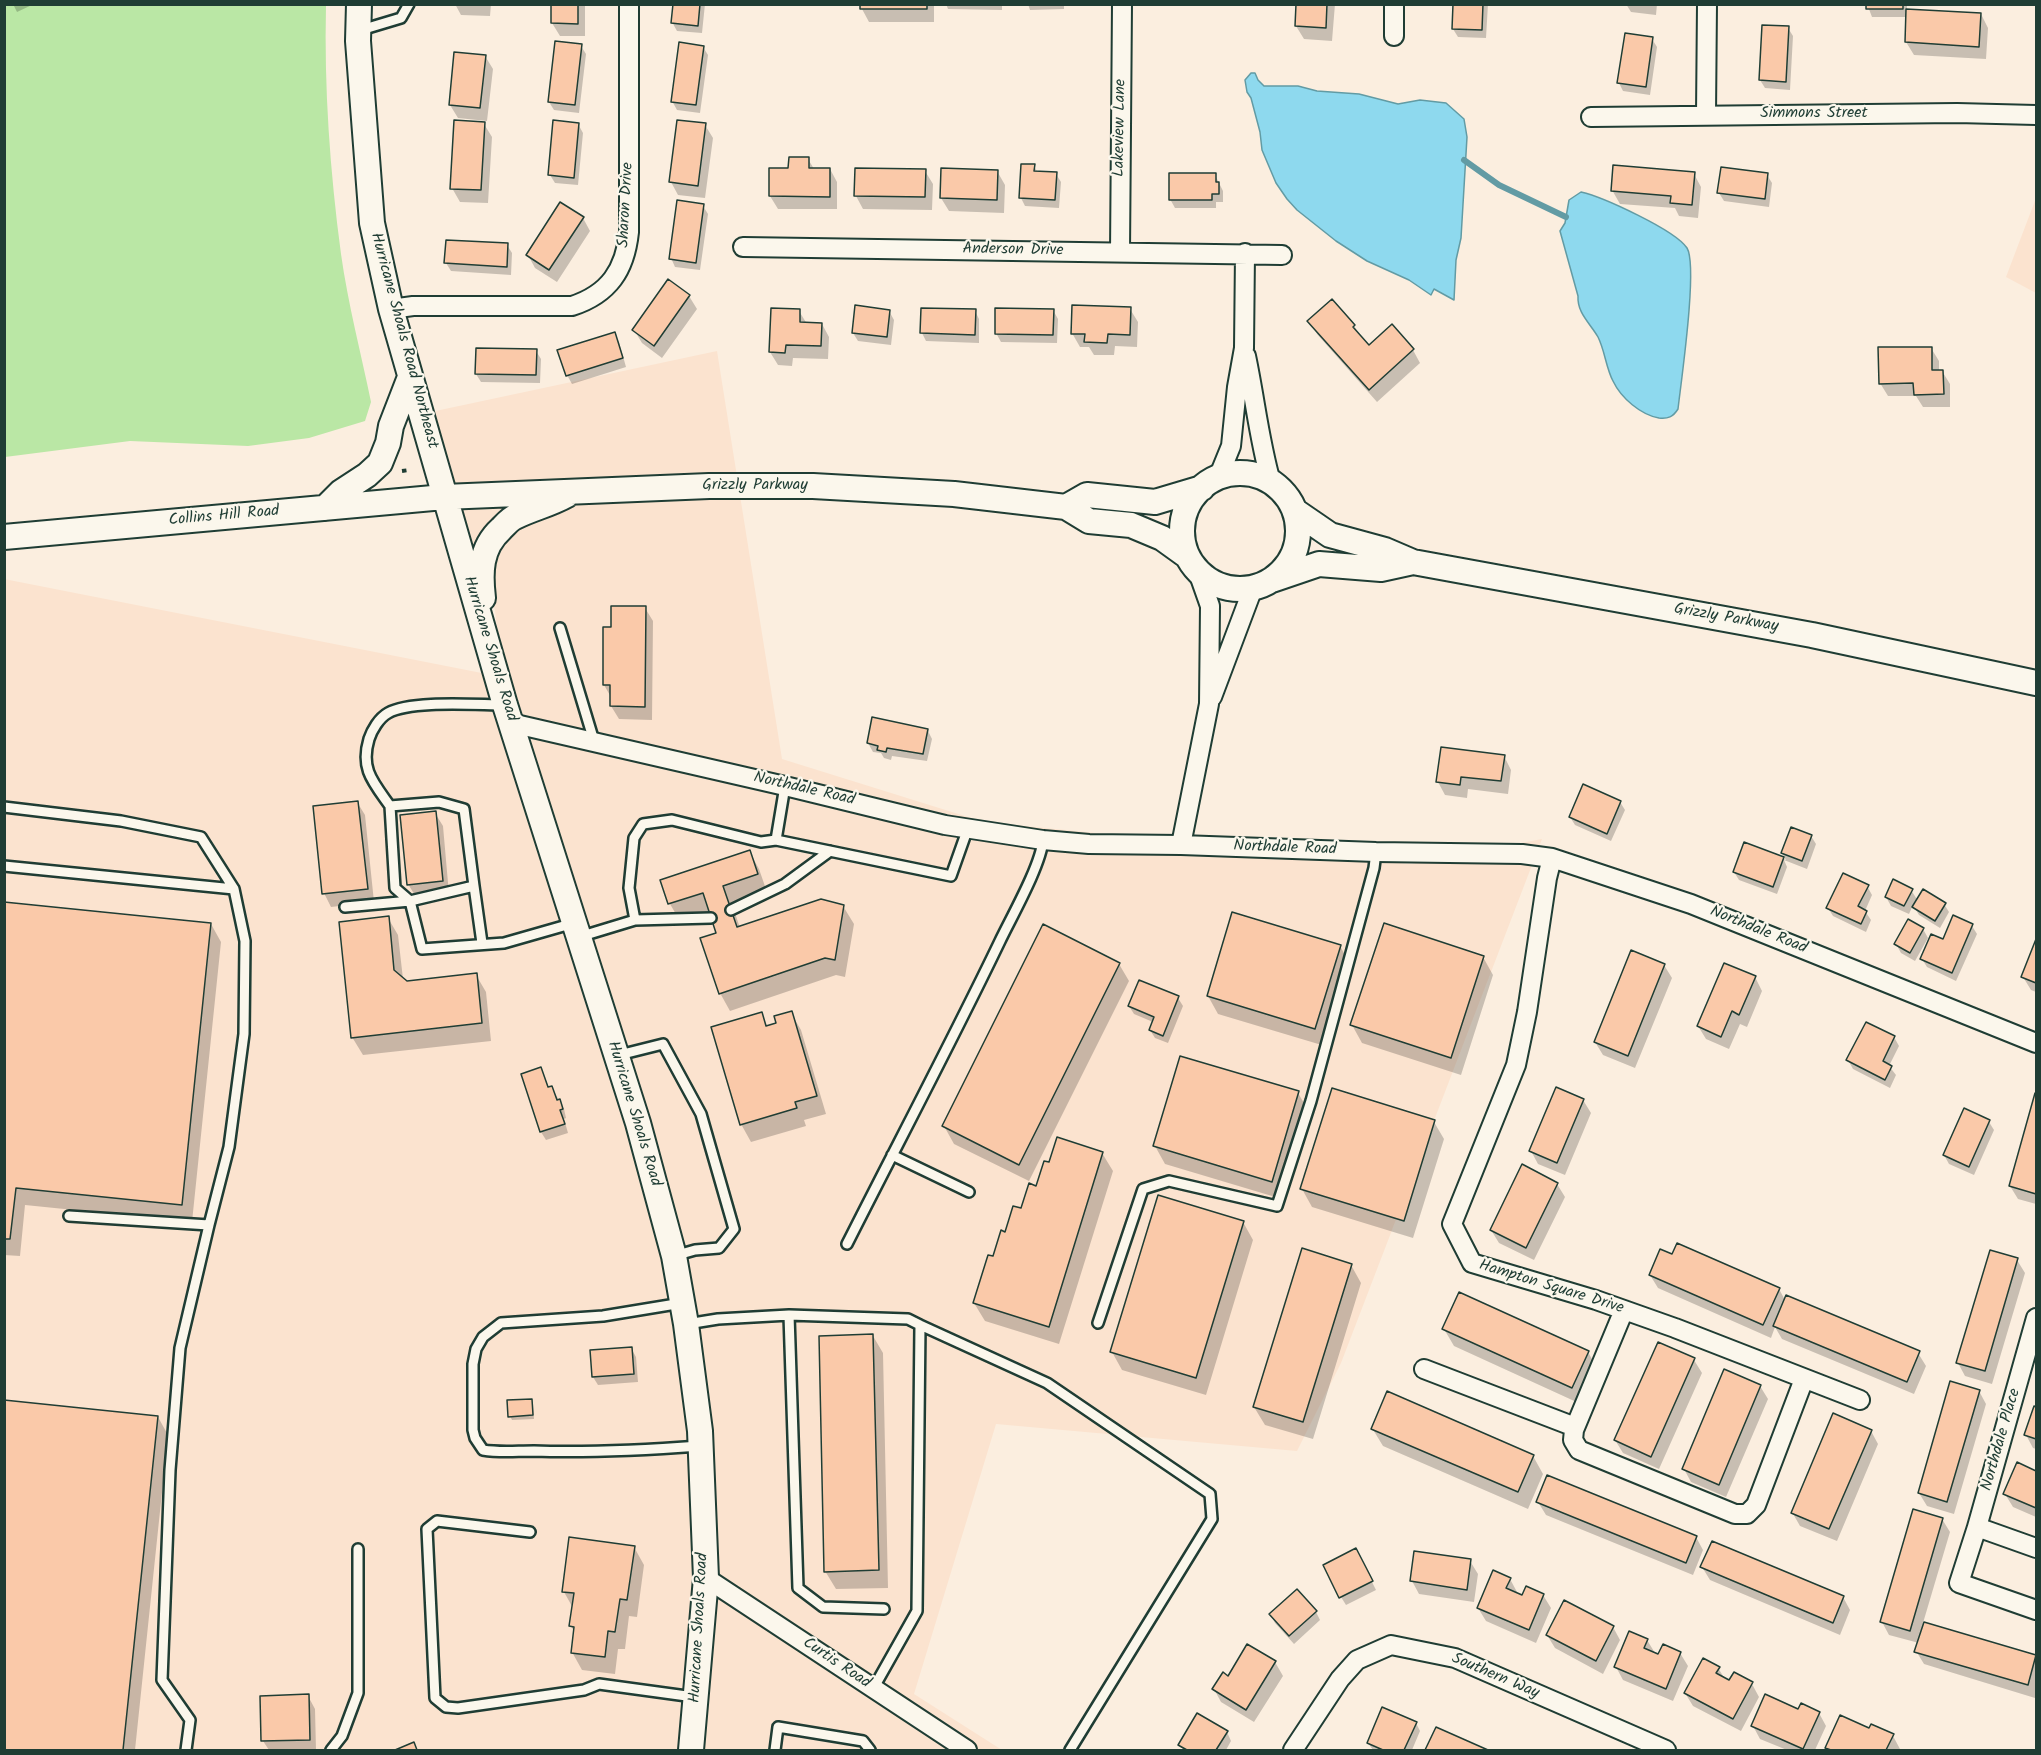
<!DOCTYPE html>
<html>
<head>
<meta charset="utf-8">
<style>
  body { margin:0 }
  #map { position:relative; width:2041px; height:1755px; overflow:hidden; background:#fbeedf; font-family:Kalam,sans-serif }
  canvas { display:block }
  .frame { position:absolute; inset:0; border:6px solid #1f3d34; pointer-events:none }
</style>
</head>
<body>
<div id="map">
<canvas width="2041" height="1755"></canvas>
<div class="frame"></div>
</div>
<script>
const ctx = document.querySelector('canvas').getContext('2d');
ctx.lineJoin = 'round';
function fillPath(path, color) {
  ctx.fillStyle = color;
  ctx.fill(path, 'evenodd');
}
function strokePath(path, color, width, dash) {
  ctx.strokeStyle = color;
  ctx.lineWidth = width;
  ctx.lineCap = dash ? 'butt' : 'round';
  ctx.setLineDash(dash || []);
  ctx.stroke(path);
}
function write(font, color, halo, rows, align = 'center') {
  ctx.font = font + ' Kalam,sans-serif';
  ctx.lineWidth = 4.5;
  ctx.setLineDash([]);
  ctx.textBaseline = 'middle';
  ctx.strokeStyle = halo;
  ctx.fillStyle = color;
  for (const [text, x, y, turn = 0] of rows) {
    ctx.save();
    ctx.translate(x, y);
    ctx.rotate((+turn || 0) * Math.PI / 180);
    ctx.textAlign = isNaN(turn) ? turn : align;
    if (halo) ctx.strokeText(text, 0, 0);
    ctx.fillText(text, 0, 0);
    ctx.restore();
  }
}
const built = new Path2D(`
  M2036,198v95l-30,-16z
  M717,351l65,408 202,63 427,42 131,-25 -201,524 -44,88 -301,-27 -82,270 88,56h-997l-1,-1171 498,98 -7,-67 -83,-194z`);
const green = new Path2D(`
  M4,5h322c-2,83 4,166 15,249 7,50 20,99 30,148l-6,19 -56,17 -61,8 -118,-5 -125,16z`);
const water = new Path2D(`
  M1251,73h4l3,7 6,6h34l19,5 42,3 39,10 22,-4 26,3 18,16 3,18 -6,101 -5,22 -2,40 -20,-11 -3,6 -22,-15 -42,-19 -31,-20 -39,-31 -10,-11 -11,-16 -14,-33 -2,-18 -9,-34 -4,-6 -2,-12z
  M1581,192c22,5 94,38 106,56 11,18 -6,134 -9,161 -5,8 -10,10 -19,9 -18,-3 -38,-20 -46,-37 -7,-13 -8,-30 -15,-44 -8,-14 -21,-24 -20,-41l-18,-65 5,-8 4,-23z`);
const shadow = new Path2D(`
  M13,4h21l-17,8z
  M455,4h36l-1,12 -29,-1z
  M553,4h32v32h-25l-8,-13z
  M674,4h31l-3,29 -25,-2 -5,-9z
  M862,4h72v18h-65l-7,-13z
  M946,4h56v6l-54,-1z
  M1028,4h36v5l-34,1z
  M1298,4h37l-3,37 -28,-2 -8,-13z
  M1454,4h34l-2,34 -28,-1 -5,-8z
  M1626,4h31l-1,11 -25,-3z
  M1867,4h40v6l74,4 7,14 -2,31 -72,-4 -8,-13 1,-25h-35z
  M1788,28l5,8 -3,54 -25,-2 -5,-8z
  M1652,39l5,8 -7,48 -27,-4 -4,-8z
  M581,46l5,8 -7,59 -25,-3 -5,-8z
  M703,47l5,8 -8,58 -23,-3 -5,-9z
  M485,56l8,13 -6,52 -29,-3 -8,-13z
  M484,124l8,13 -4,66 -28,-1 -8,-14z
  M578,124l5,9 -5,52 -23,-2 -5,-8z
  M705,125l8,13 -8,60 -27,-3 -7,-13z
  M808,159l6,10h16l7,13v27h-59l-8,-13 20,-27z
  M1034,166l4,7 18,1 5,8 -2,26 -34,-2 -4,-8z
  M925,171l8,13 -1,26 -69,-1 -7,-13z
  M997,171l8,14 -1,28 -55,-2 -8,-13z
  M1694,174l7,13 -3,31 -19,-2 -4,-8 -55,-4 -8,-14z
  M1215,175l8,16v11h-7v6h-41l-5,-9z
  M1767,175l5,8 -3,24 -45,-6 -5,-8z
  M703,206l5,8 -8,56 -25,-3 -4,-9z
  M583,218l7,13 -33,51 -22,-14 -7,-13z
  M507,245l5,8 -1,22 -60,-4 -5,-8z
  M689,296l8,13 -35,49 -20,-15 -8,-13z
  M1130,309l8,13 -1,25 -22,-1 -1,9h-20l-5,-8h-9l-8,-14z
  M1053,310l5,9 -1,24 -56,-1 -5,-9z
  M799,311l8,13h15l7,13 -1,22 -35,-1 -1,8 -14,-1 -8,-13z
  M889,311l5,9 -3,25 -33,-4 -5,-8z
  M975,311l4,8v24l-53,-2 -4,-8z
  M1309,321l45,5 14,21 45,3 7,13 -43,39 -60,-68z
  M614,334l5,8 7,25 -54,17 -5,-9z
  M1931,348l8,13v10h3l8,13v23h-27l-7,-11h-28l-8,-13z
  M536,351l5,8 -1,24 -59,-1 -5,-8z
  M645,608l8,13 -1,99 -33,-1 -8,-13v-9l-7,-12 8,-56z
  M928,731l4,8 -5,22 -35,-5 -1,4 -7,-2 -3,-5 -8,-1 -5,-9z
  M1504,756l7,14 -3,24 -40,-5 -1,9 -22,-3 -7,-13z
  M357,802l8,13 9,87 -43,5 -7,-14z
  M1620,802l5,8 -14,31 -36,-16 -5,-8z
  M435,813l8,13 6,68 -33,3 -8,-13z
  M1811,836l5,8 -9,25 -23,-9 3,7 -10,27 -38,-14 -5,-8 11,-28 41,16 -4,-7z
  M749,851l10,18 8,23 -35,12 8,24 103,-22 11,18 -9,53 -9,-2 -106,36 -10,-18 -2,-59 -8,-23 -30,10 -10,-17 -8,-23z
  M1867,886l5,9 -7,16 6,9 -5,12 -33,-16 -5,-8z
  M1911,890l7,11 26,3 5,8 -9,16 -21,-13 -6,-10 -4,9 -18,-8 -5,-9z
  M4,903l207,21 10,18 -29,280 -167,-17 -5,51 -16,-1z
  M388,918l10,17 5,44 4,3 69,-7 10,17 5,49 -128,14 -11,-18z
  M1972,926l5,8 -21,47 -29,-14 -5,-8 21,-18z
  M1923,929l5,9 -13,23 -14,-8 -5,-9z
  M2036,943v49l-5,-2 -8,-13z
  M1340,946l10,18 -25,82 -107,-32 -10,-18z
  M1483,957l10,18 -32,100 -99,-32 -10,-18z
  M1119,964l10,17 -100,200 -75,-37 -10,-18z
  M1664,965l8,13 -37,90 -32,-13 -8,-13z
  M1755,977l7,14 -15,36 -7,-3 -11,25 -23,-10 -8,-13z
  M1178,998l5,8 -15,37 -13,-5 -5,-8 3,-8 -19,-8 -5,-8z
  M791,1013l10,17 25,84 -22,6 2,6 -55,16 -10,-18 20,-110 7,13 10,-3z
  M1894,1037l5,9 -10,20 7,9 -6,13 -37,-19 -5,-9z
  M541,1069l8,19h3l12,21 2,9 -2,1 4,14 -22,7 -5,-8 -18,-57z
  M1298,1093l10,17 -26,89 -117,-35 -10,-18z
  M2036,1095v109l-18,-5 -8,-13z
  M1583,1100l8,13 -26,62 -27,-11 -7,-13z
  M1434,1122l10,17 -31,99 -101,-31 -10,-18z
  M1989,1122l5,8 -20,45 -25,-11 -5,-9z
  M1102,1153l11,18 -54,173 -74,-23 -11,-18 32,-70 31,-45z
  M1557,1184l8,13 -31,63 -35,-17 -8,-13z
  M1243,1222l10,18 -47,155 -84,-25 -10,-18z
  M2017,1260l8,13 -33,111 -27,-8 -7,-13z
  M1351,1265l10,18 -48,156 -48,-14 -11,-18z
  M1650,1275l129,14 6,11 133,53 8,13 -12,28 -132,-55 -7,-12 -4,11 -113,-50z
  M1444,1329l144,23 10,18 -15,35 -129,-59z
  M873,1336l10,17 5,235 -52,1 -11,-18z
  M631,1348l5,9 2,25 -40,3 -5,-8z
  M1694,1360l8,13 -43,96 -36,-16 -8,-13z
  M1760,1386l8,13 -42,98 -35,-15 -7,-13z
  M1979,1391l7,13 -32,110 -27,-8 -8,-13z
  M531,1401l2,3 1,15 -22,1 -2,-4z
  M4,1402l154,15 10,18 -33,315h-131z
  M2035,1408h1v41l-3,-1 -7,-13z
  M1372,1428l161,28 10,18 -15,35 -145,-63z
  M1871,1431l7,13 -41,97 -37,-15 -8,-14z
  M2018,1464l18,9v44l-23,-10 -8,-13z
  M1538,1502l158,35 7,13 -10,25 -147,-60z
  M1942,1519l8,13 -27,91 113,34 -1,41 -111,-34 -8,-13 3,-8 -30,-8 -7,-13z
  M634,1547l10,18 -7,52 -8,-1 -4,33h-7l-3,25 -33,-4 -10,-18 3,-19 -4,-7 2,-18 -9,-16z
  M1360,1558l16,32 -30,15 -5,-8z
  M1470,1561l8,13 -4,28 -55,-8 -7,-13z
  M1702,1567l141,30 7,13 -10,25 -130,-55z
  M1510,1579l7,13 -1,2 7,3 20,-2 8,13 -15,35 -50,-22 -8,-13z
  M1316,1612l4,8 -26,24 -19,-21 -4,-8z
  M1613,1627l7,13 -17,34 -48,-26 -8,-13z
  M1647,1640l8,13 4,3 21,-3 8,13 -15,35 -50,-21 -7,-13z
  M1275,1662l8,14 -29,46 -33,-20 -7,-13 14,-11z
  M1718,1668l7,11 27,5 7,13 -18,34 -48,-25 -8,-13z
  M308,1696l7,13 1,41h-47l-6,-9z
  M1819,1713l7,13 -11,24h-28l-27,-11 -7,-13z
  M1416,1723l4,8 -8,19h-39l-5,-7z
  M1437,1729l47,21h-57z
  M1869,1730l24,6 7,13v1h-72l-2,-2z
  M1227,1732l4,9 -5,9h-43l-3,-5z`);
const stream = new Path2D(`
  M1464,160l35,25 67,32`);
const building = new Path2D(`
  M551,4h27v20l-27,-1z
  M673,4h27l-2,22 -27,-3z
  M860,4h67v5h-67z
  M1296,4h31l-1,24 -31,-2z
  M1453,4h30l-1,26 -30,-1z
  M1866,4h37v5h-37z
  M1906,9l75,4 -2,34 -74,-5z
  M1762,25l27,1 -3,56 -27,-2z
  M1625,33l28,4 -7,50 -29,-4z
  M555,41l27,3 -7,61 -27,-3z
  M679,42l25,4 -8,59 -25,-3z
  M454,52l32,3 -6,53 -31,-3z
  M454,120l31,2 -4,68 -31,-1z
  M553,120l26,3 -5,55 -26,-3z
  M677,120l29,3 -8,63 -29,-4z
  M789,157h20v11h21v29l-61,-1v-28h19z
  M1021,164h14l-1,7 23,1 -2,28 -36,-2z
  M1613,165l82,7 -3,33 -22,-2 1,-7 -60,-5z
  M1721,167l47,6 -3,26 -48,-6z
  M855,168l71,1 -1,28 -71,-1z
  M941,168l57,2 -1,30 -57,-2z
  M1169,173h47v9h3v12h-7v6h-43z
  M677,200l27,4 -8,59 -27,-4z
  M560,202l24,15 -35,53 -23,-15z
  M446,240l62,3 -1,24 -63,-4z
  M668,279l22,16 -36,51 -22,-16z
  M1332,299l23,26 -2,2 16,18 23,-21 22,25 -45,41 -62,-69z
  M855,305l35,5 -3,27 -35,-4z
  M1072,305l59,2 -1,28 -22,-1 -1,9 -23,-1 1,-8h-14z
  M771,308l29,1v13l22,1 -1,23 -35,-1 -1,8 -16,-1z
  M921,308l55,1 -1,26 -55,-2z
  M995,308l59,1 -1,26 -58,-1z
  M615,332l8,26 -57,18 -9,-26z
  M1878,347h54v23h11l1,24 -30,1 -1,-12 -34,1z
  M476,348l61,1 -1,26 -61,-1z
  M611,606h35l-1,101 -35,-1v-21h-7v-58h8z
  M872,717l56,12 -5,25 -36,-6 -1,4 -9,-2 1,-4 -11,-3z
  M1441,747l64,8 -4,26 -40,-4 -1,8 -24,-3z
  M1583,784l38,17 -14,33 -38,-17z
  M358,801l10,88 -46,5 -9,-88z
  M436,811l7,70 -36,4 -7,-70z
  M1791,827l21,8 -10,26 -21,-8z
  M1744,842l40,15 -11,30 -40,-15z
  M750,850l8,24 -35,12 14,41 84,-28 23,6 -9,55 -10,-2 -106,36 -19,-56 16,-5 -13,-40 -35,11 -8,-24z
  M1843,873l26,12 -11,21 9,5 -6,13 -35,-16z
  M1893,879l20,10 -9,17 -19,-9z
  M1923,889l23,14 -11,18 -23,-14z
  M4,902l207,21 -29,282 -166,-17 -6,51h-6z
  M1232,912l109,33 -26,84 -108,-33z
  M1953,915l20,9 -21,49 -32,-14 11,-25 12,5z
  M389,916l5,54 13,11 70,-8 5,50 -131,15 -12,-116z
  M1908,919l16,9 -14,25 -16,-9z
  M1384,923l100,33 -33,102 -101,-33z
  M1043,924l77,39 -101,202 -77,-39z
  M2036,939v44l-15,-6z
  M1631,950l34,14 -37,92 -34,-14z
  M1724,963l32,13 -17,39 -7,-4 -11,26 -24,-11z
  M1139,980l40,16 -16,40 -14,-6 5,-13 -26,-11z
  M792,1011l25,85 -22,6 2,6 -57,17 -29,-98 51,-15 4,14 10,-3 -2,-7z
  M1866,1022l29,14 -12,25 9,5 -7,14 -39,-20z
  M1180,1056l119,35 -27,91 -119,-36z
  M541,1067l7,20 4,-1 5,14 3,-1 3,10 -3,1 5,14 -25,8 -19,-58z
  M1556,1087l28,12 -27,64 -28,-12z
  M1332,1088l103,32 -31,101 -104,-32z
  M2035,1093h1v101l-27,-8z
  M1964,1108l26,12 -21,47 -26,-12z
  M1057,1137l46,15 -54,175 -76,-24 15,-48 5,1 8,-26 4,2 8,-26 8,2 8,-25 7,3 8,-25 5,1z
  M1522,1164l36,19 -32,65 -36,-18z
  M1158,1195l86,26 -48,157 -86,-26z
  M1677,1243l103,45 -17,37 -114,-50 11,-26 12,5z
  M1302,1248l50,16 -49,158 -50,-15z
  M1990,1250l28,8 -33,113 -29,-8z
  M1459,1292l130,59 -17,37 -130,-59z
  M1786,1295l134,56 -13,31 -134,-56z
  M873,1334l6,236 -55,2 -5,-236z
  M1658,1342l37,16 -44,99 -37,-17z
  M632,1347l2,27 -42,3 -2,-27z
  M1724,1369l37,16 -42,100 -37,-16z
  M1950,1381l30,9 -33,112 -29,-9z
  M1387,1391l147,64 -16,37 -147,-63z
  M532,1399l1,16 -25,2 -1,-17z
  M4,1400l154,16 -35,334h-119z
  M2034,1406l2,1v32l-12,-4z
  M1833,1413l39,17 -43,99 -38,-16z
  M2017,1462l19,9v37l-33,-14z
  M1547,1475l150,61 -11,27 -150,-61z
  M1913,1509l30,9 -33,113 -30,-9z
  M569,1537l66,9 -8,54 -7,-1 -5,33 -7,-1 -3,26 -34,-4 3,-26 -5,-1 5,-33 -12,-1z
  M1712,1541l132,55 -11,27 -133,-56z
  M1356,1548l17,33 -34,17 -16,-33z
  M1414,1551l57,8 -4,31 -57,-9z
  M1493,1570l18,8 -5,10 16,7 4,-9 18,8 -15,36 -52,-22z
  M1297,1589l20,22 -28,25 -20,-22z
  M1564,1600l50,26 -18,35 -50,-26z
  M1924,1622l112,33 -8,30 -114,-33z
  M1629,1631l19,8 -4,9 14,6 5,-10 18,8 -15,37 -52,-22z
  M1247,1644l29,17 -30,49 -34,-21 11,-17 5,4z
  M1703,1658l17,9 -4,6 13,7 5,-8 19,10 -20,37 -49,-26z
  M309,1694l1,46 -49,1 -1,-45z
  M1765,1694l33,15 3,-6 19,9 -17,37 -52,-23z
  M1382,1707l35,15 -13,28h-21l-16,-7z
  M1197,1713l31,18 -12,19h-29l-9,-5z
  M1840,1715l29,13 2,-4 23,10 -8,16h-55l-6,-2z
  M1436,1727l52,23h-63z
  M414,1742l3,8h-22z`);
const path = new Path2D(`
  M402,471l7,-1`);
const lane = new Path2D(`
  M361,30l40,-12 8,-14
  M560,628l34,113
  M504,705c-28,0 -93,-5 -116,8 -9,5 -16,17 -19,26 -9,30 4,43 21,67l49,-4 25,7 10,77 -64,15 12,48 82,-6 70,-20
  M390,806l5,82 15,13
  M4,807l117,14 80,16 33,52
  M776,840l175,36 17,-48
  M4,866l230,23 11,52 -1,93 -15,113 -20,78 -140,-9
  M474,886l8,57
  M345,907l65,-6
  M731,910l54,-26 45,-33
  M635,920l76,-2
  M579,937l56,-17 -6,-32 5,-50 9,-14 29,-4 89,22 15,-2 9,-54
  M619,1055l44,-11 38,70 33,115 -15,19 -24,2 -21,6
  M892,1155l77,37
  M847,1244c51,-101 104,-201 153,-303 12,-25 41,-76 43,-101
  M682,1303l-79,13 -102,7 -18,14 -7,12 -3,15v66l2,8 8,12c17,3 33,1 51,1 56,2 111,-1 166,-5
  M1098,1323l45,-134 26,-8 108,25 34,-105 63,-233 2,-16
  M687,1324l31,-5 71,-4
  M920,1325l127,58 163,111 2,25 -142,231
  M530,1532l-93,-11 -10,8 8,169 11,9 12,1 126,-18 15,-6 95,13
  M873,1689l44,-78 3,-286 -12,-6 -119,-4 9,273 25,19 61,2
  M186,1750l4,-30 -28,-40 8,-210 10,-122 29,-123
  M331,1750l11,-14 16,-43v-144
  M775,1750l3,-23 85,14 7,9`);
const street = new Path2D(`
  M1394,4v32
  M1706,114l1,-110
  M1591,117l366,-4 79,2
  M743,247l539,8
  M1120,252l2,-248
  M391,309l22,-3h159c37,-12 53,-36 57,-74v-228
  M1246,356c9,42 13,84 25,126
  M1218,478l13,-32 6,-59 7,-39 1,-95
  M1212,697l41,-109
  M511,723l274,63 160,39 98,15 46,4 92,1 195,7 146,2 30,4 139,46 345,139
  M1181,845l28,-141 1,-98 -12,-34
  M1552,858l-5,20 -20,134 -11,53 -64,159 20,39 124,37 79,28 185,72
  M1624,1310l-50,120 -1,10 6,10 156,64h12l9,-9 48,-126
  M1424,1369l151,58
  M1977,1527l59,-209
  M2036,1548l-59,-21 -18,56 77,27
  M706,1578l261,172
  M1293,1750l47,-71 17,-19 34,-15 64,13 211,92`);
const secondary = new Path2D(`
  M359,4l-1,37 14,182 19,86 114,396 133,418 36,133 12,68 14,107 6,147 -15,172
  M1182 531a58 58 0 1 1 116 0a58 58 0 1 1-116 0Z
  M1066,507l21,-12 68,7 47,-14
  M325,508l16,-16 26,-17 13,-12 8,-20 3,-17 19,-49
  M1295,511l35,24 55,15 28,12 399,73 224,48
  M4,537l440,-40 265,-11h104l141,8 112,13 23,14 42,4 31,13 25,18
  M1272,580l47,-16 62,5 32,-7
  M483,598c-3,-25 -3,-50 18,-69 4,-4 9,-10 14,-12 18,-9 34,-12 52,-22`);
const streetNames = [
  ["Simmons Street",1814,114],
  ["Lakeview Lane",1121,128,-89],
  ["Sharon Drive",627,205,-87],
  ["Anderson Drive",1013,251,1],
  ["Hurricane Shoals Road Northeast",403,341,75],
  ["Grizzly Parkway",755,486],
  ["Collins Hill Road",224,517,-5],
  ["Grizzly Parkway",1726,619,10],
  ["Hurricane Shoals Road",489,649,73],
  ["Northdale Road",804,790,13],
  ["Northdale Road",1285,849,2],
  ["Northdale Road",1758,931,22],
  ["Hurricane Shoals Road",633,1114,73],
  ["Hampton Square Drive",1551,1288,17],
  ["Northdale Place",2002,1440,-74],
  ["Hurricane Shoals Road",700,1628,-87],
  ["Curtis Road",836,1664,34],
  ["Southern Way",1495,1677,23]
];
fillPath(built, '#fbe3cf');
fillPath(green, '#bae7a5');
fillPath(water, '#8ed9ee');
strokePath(water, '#629ba4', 1.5);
fillPath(shadow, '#0003');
strokePath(stream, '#629ba4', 6);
fillPath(building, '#fac9a9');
strokePath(building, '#1f3d34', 1.5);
strokePath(lane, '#1f3d34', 14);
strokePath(street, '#1f3d34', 22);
strokePath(secondary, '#1f3d34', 28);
strokePath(path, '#1f3d34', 4, [4.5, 4.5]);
strokePath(lane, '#fbf7ec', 9);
strokePath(street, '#fbf7ec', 18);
strokePath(secondary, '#fbf7ec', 24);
write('16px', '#1f3d34', '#fbf7ec', streetNames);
</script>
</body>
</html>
